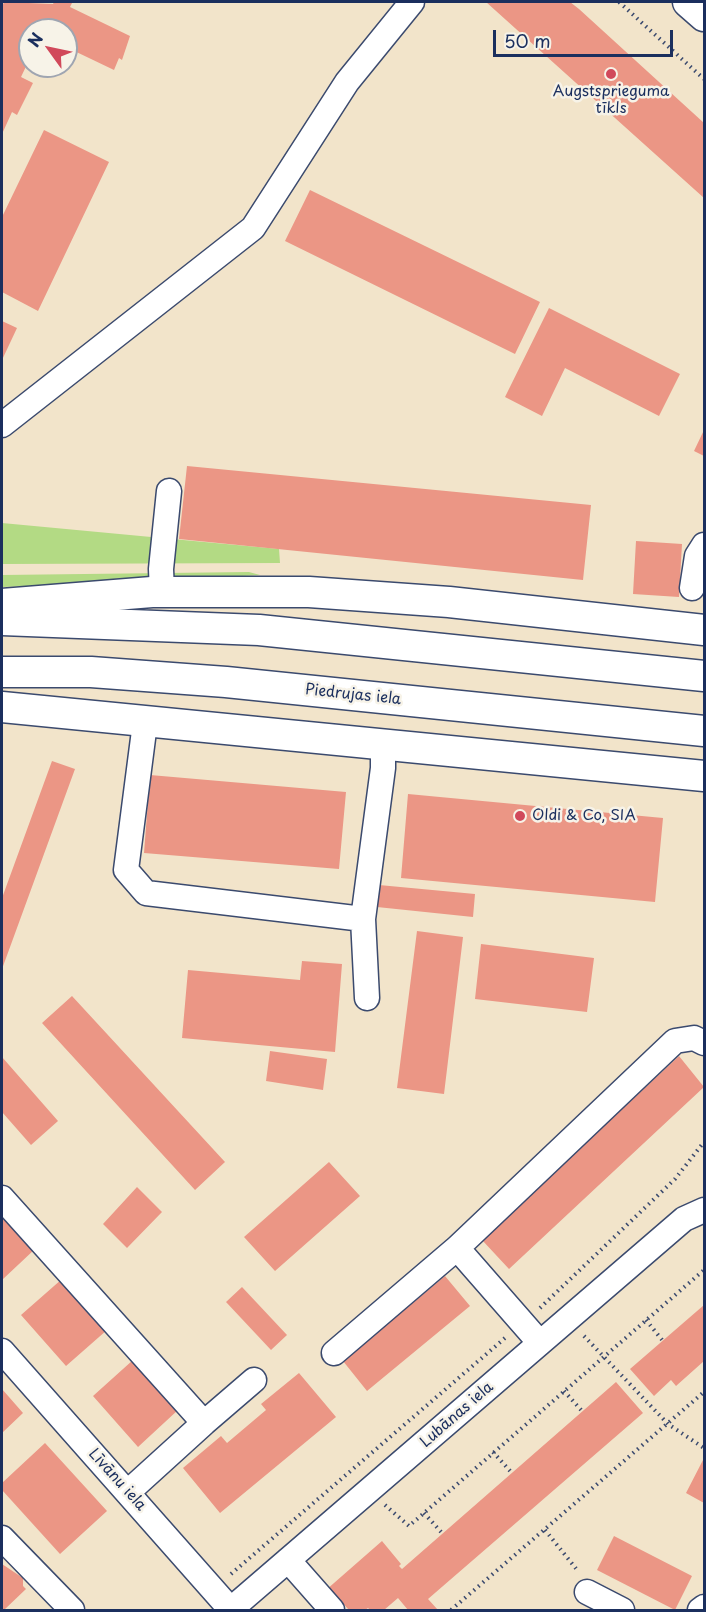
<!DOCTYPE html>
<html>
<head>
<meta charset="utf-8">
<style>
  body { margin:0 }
  #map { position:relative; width:706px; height:1612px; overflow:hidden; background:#f2e4ca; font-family:"Playpen Sans",sans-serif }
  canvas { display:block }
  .frame { position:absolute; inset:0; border:3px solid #1b2f5e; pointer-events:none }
  .north { position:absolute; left:18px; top:18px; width:60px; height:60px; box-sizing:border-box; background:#f7f3e8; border:2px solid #9fa5b1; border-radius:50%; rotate:303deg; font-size:16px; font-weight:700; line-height:24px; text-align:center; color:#1b2f5e }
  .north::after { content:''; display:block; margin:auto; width:21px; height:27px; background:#d1495b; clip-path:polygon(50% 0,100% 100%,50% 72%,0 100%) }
  .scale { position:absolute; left:493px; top:30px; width:180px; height:27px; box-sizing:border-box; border:3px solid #1b2f5e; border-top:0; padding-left:8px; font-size:18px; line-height:21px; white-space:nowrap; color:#1b2f5e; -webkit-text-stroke:4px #f7f3e8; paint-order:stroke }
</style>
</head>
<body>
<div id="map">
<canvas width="706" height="1612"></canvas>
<div class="frame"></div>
<div class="north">N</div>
<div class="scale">50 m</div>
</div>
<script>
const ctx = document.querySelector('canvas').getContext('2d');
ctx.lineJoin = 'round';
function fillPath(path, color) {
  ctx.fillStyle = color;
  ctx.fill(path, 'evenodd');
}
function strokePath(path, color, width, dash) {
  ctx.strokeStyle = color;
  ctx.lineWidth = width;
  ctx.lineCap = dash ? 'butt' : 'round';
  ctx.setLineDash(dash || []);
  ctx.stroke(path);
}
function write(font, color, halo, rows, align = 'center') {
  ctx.font = font + ' "Playpen Sans",sans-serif';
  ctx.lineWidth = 5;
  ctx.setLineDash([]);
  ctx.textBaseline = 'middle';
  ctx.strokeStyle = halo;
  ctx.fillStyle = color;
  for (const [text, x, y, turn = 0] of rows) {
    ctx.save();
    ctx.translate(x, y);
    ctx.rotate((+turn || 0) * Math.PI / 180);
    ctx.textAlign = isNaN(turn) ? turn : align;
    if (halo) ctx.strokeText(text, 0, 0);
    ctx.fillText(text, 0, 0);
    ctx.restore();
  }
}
const green = new Path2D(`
  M2,523l277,26 1,14 -278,1z
  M249,572l11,3 -159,9 -99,3v-12z`);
const building = new Path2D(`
  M4,2l49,2 1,-2h16l2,1 -2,4 60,29 -8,24 -3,-2 -5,12 -48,-23v-17h-36v28l-9,19 12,6 -16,32 -5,-3 -10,22v-127z
  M486,2h84l9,7 125,114v75z
  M44,130l65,32 -71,149 -36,-19v-75z
  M310,190l230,112 -25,52 -230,-113z
  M549,308l131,66 -21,42 -94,-48 -23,48 -37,-19z
  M2,321l15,7 -15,32z
  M704,430v26l-10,-5z
  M187,466l404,39 -8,75 -404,-41z
  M636,541l46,3 -3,53 -46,-3z
  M52,761l23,8 -73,200v-71z
  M150,775l196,17 -7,77 -195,-16z
  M408,794l255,24 -8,84 -254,-24z
  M379,885l96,9 -2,23 -96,-10z
  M417,931l46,6 -19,157 -47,-6z
  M481,944l113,14 -7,54 -112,-13z
  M302,961l40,3 -7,88 -153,-14 6,-68 112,10z
  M72,996l153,166 -30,28 -153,-167z
  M270,1051l57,8 -4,31 -57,-9z
  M679,1056l25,31 -195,182 -27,-29z
  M2,1057l56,64 -27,24 -29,-33z
  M329,1162l31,34 -85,75 -31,-34z
  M137,1187l25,25 -35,36 -24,-24z
  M2,1214l33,35 -33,31z
  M445,1276l25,30 -103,85 -24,-30z
  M62,1279l45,51 -41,36 -45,-51z
  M242,1287l45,48 -16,15 -45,-48z
  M704,1305v56l-28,25 -5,-6 -17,16 -24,-27z
  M133,1360l45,50 -40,37 -45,-51z
  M299,1373l37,44 -116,96 -37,-45 38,-32 6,7 39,-33 -5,-6z
  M616,1382l27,31 -215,186 10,11h-30l-10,-12 -14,12h-14l-2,-2 -3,2h-16l-13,-14 -3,2 -7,-8 56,-49 19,23 -2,2 3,3z
  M2,1389l21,24 -21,20z
  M45,1443l62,68 -47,43 -58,-64v-7z
  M703,1460l1,1v42l-18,-10z
  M614,1536l78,40 -17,34 -78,-40z
  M2,1564l21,14v8l3,3 -22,21h-2z`);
const path = new Path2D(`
  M619,2l85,77
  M540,1308l135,-129 29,-37
  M646,1320l17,21
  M584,1336l84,88 36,24
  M564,1391l18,20
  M493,1452l18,20
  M385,1505l24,21 295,-256
  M424,1513l18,20
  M545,1530l33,41
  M231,1574l274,-236
  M451,1610l253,-218`);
const minor = new Path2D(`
  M2,425l251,-197 94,-146 65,-80
  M692,588l5,-32 7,-11
  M162,592l-1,-23 8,-78
  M145,723l-19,147 20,23 217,26
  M367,998l-4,-79 20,-151v-23
  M2,1198l202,225 50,-43
  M457,1248l83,95
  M2,1351l229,259
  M334,1353l123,-105 218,-207 19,-3 10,5
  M128,1492l76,-69
  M2,1538l70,72
  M288,1560l44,50
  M587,1592l35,18
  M230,1610l454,-391 20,-9
  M700,1610l4,-3`);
const major = new Path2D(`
  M688,2l16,14
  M2,604l150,-12h157l140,10 255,28
  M2,620l257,10 445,46
  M2,672h89l135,10 478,49
  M2,707l702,69`);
const markers = [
  [611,74,6,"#d1495b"],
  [520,816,6,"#d1495b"]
];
const poiNames = [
  ["Augstsprieguma",611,92],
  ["tīkls",611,109],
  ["Oldi & Co, SIA",532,816,"left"]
];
const streetNames = [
  ["Piedrujas iela",353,695,6],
  ["Lubānas iela",457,1415,-41],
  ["Līvānu iela",117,1480,48]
];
fillPath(green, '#b3da84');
fillPath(building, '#eb9685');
strokePath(minor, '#3b4a6e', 27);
strokePath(major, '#3b4a6e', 33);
strokePath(path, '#3b4a6e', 4, [1.5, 4.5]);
strokePath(minor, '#fff', 24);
strokePath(major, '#fff', 30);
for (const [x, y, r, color] of markers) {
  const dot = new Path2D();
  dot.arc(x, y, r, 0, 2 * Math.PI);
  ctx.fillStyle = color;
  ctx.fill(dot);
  strokePath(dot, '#f7f3e8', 2);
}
write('15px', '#1b2f5e', '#f7f3e8', poiNames);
write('15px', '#1b2f5e', '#f7f3e8', streetNames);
</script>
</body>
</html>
